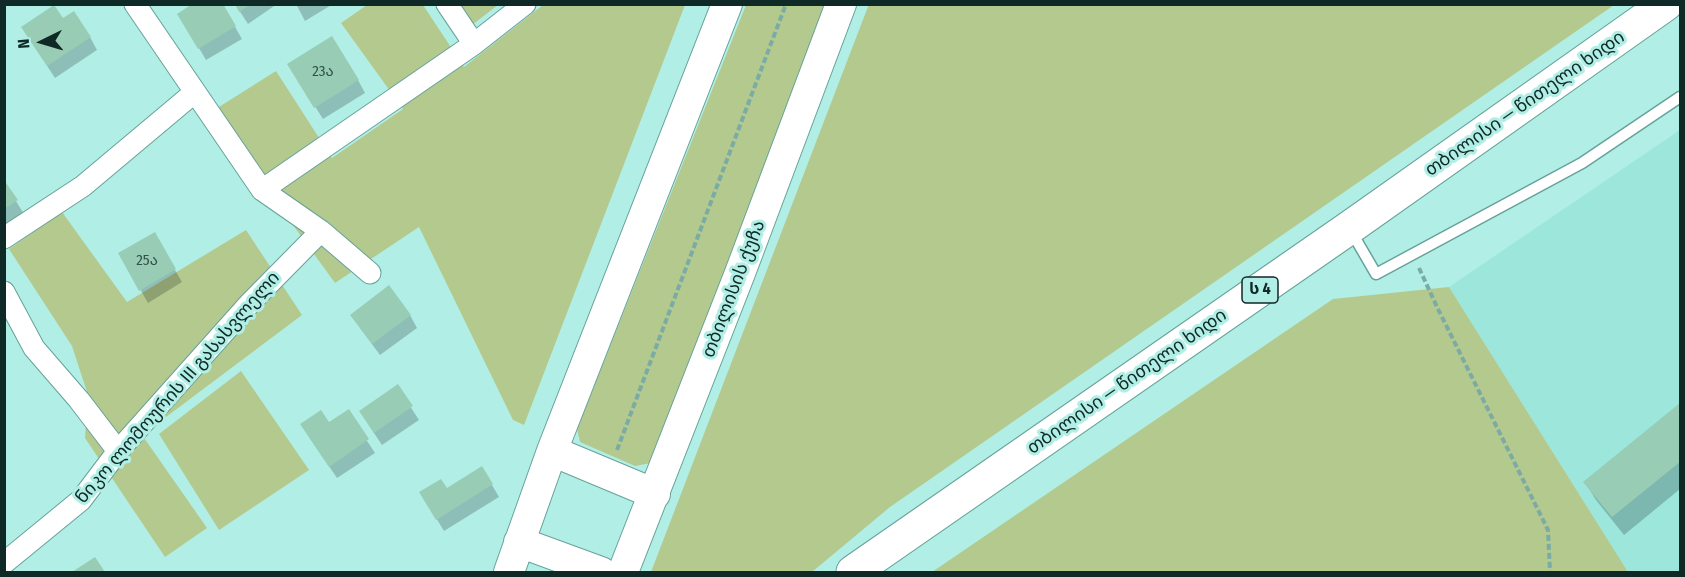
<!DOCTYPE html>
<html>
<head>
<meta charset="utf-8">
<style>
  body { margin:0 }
  #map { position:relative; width:1685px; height:577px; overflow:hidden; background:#b1efe6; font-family:"Fira Sans Condensed",sans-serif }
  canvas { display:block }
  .frame { position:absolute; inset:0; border:6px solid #0f2926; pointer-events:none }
  .north { position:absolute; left:12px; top:12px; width:60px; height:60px; -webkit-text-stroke:4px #b1efe6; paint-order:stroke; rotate:265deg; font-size:16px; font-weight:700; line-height:24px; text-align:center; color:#0f2926 }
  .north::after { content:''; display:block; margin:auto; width:21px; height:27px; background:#0f2926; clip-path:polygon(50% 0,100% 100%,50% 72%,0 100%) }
</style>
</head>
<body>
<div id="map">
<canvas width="1685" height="577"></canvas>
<div class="frame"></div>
<div class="north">N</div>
</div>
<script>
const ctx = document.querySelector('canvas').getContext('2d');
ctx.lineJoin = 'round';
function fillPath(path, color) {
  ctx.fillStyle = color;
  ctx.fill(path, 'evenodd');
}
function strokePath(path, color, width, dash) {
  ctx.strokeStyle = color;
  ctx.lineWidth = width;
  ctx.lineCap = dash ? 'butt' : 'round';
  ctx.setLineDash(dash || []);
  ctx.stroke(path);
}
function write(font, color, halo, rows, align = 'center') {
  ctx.font = font + ' "Fira Sans Condensed","Noto Sans Georgian",sans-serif';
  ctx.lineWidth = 6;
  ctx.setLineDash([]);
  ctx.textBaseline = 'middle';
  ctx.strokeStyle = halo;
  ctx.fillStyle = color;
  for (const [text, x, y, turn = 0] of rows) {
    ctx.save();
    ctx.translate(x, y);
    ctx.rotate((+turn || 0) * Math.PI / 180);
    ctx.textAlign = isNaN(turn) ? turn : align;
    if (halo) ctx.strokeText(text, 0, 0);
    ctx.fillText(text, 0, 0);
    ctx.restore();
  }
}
const built = new Path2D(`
  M1680,130v442h-52l-179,-285z`);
const green = new Path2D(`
  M869,4h745v1l-724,502 -78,65h-161z
  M367,5h56l41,62 79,-62h142l-161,420 -11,-5 -94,-193 -84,56 -124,-171 65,-41 56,87 71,-49 -62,-86z
  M458,5h40l-26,20z
  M746,5h89l-184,458 -16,3 -55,-24 -3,-13z
  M62,212l65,90 119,-72 56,85 -160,120 65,93 -42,29 -80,-119 3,-43 -16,-49 -63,-97z
  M1449,287l179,285h-696l401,-273z
  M241,371l68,99 -90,60 -60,-96z`);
const shadow = new Path2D(`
  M222,4l20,35 -36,21 -27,-46z
  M235,4h42l-29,20z
  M296,4h37l-28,17z
  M62,20l28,17 7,13 -42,28 -25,-38z
  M296,77l62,3 7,13 -42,26z
  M4,182l20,32 -20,13z
  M154,234l28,48 -34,21 -28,-49z
  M410,315l7,13 -37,27 -20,-27z
  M397,386l22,34 -37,25 -14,-21z
  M1680,405v84l-56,46 -28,-35 -11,-18z
  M348,412l27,41 -38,25 -28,-41z
  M482,468l17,29 -55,34 -23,-38 26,-3z`);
const building = new Path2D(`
  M192,4h31l13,22 -38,23 -21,-35z
  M235,4h16l-12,8z
  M54,5l9,13 11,-7 17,26 -44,29 -26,-39z
  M332,36l27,44 -45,28 -27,-44z
  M4,180l14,20 -14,9z
  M155,232l21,37 -37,22 -21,-38z
  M389,285l22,30 -39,29 -22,-29z
  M398,384l15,22 -39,27 -15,-22z
  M1680,403v59l-68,55 -29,-35z
  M349,409l20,30 -40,28 -29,-43 21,-14 8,12z
  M482,466l11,18 -57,36 -17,-28 22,-13 6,9z
  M95,557l10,15h-33z`);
const path = new Path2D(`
  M1419,268l18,39 111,223 2,42
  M617,450l169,-446`);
const service = new Path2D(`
  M1351,231l25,43 206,-111 98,-66`);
const minor = new Path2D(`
  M135,4l127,186 59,41 49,42
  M447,4l27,40
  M262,190l212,-146 51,-40
  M4,238l79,-52 112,-94
  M4,292l30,56 45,52 39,51
  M4,563l77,-63 37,-49 132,-148 71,-72`);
const secondary = new Path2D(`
  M552,451l103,43
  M519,542l82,30
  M509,572l43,-121 175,-447
  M623,572l117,-299 101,-269`);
const trunk = new Path2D(`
  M853,572l496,-344 317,-224`);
const numberNames = [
  ["23ა",323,72],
  ["25ა",147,261]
];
const shields = [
  [1260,290,36]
];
const shieldNames = [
  ["ს 4",1260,290]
];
const streetNames = [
  ["თბილისი — წითელი ხიდი",1525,104,-35],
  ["თბილისის ქუჩა",734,289,-69],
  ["თბილისი — წითელი ხიდი",1127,382,-35],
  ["ნიკო ლომოურის III გასასვლელი",178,388,-49]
];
fillPath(built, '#9ce6db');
fillPath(green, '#b3c98e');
fillPath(shadow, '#0003');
fillPath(building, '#98ccb4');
strokePath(service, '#66a29a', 13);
strokePath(minor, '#66a29a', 23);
strokePath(secondary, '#66a29a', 32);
strokePath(trunk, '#66a29a', 35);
strokePath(path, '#7aaca5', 4, [6, 3]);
strokePath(service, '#fff', 10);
strokePath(minor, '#fff', 21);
strokePath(secondary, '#fff', 30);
strokePath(trunk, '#fff', 33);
write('15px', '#31524a', null, numberNames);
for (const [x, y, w] of shields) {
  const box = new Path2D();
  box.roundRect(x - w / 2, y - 13, w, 26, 4.5);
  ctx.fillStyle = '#b1efe6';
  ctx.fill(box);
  strokePath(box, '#0f2926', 1.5);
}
write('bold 16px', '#0f2926', null, shieldNames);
write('18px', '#0f2926', '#b1efe6', streetNames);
</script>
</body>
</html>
